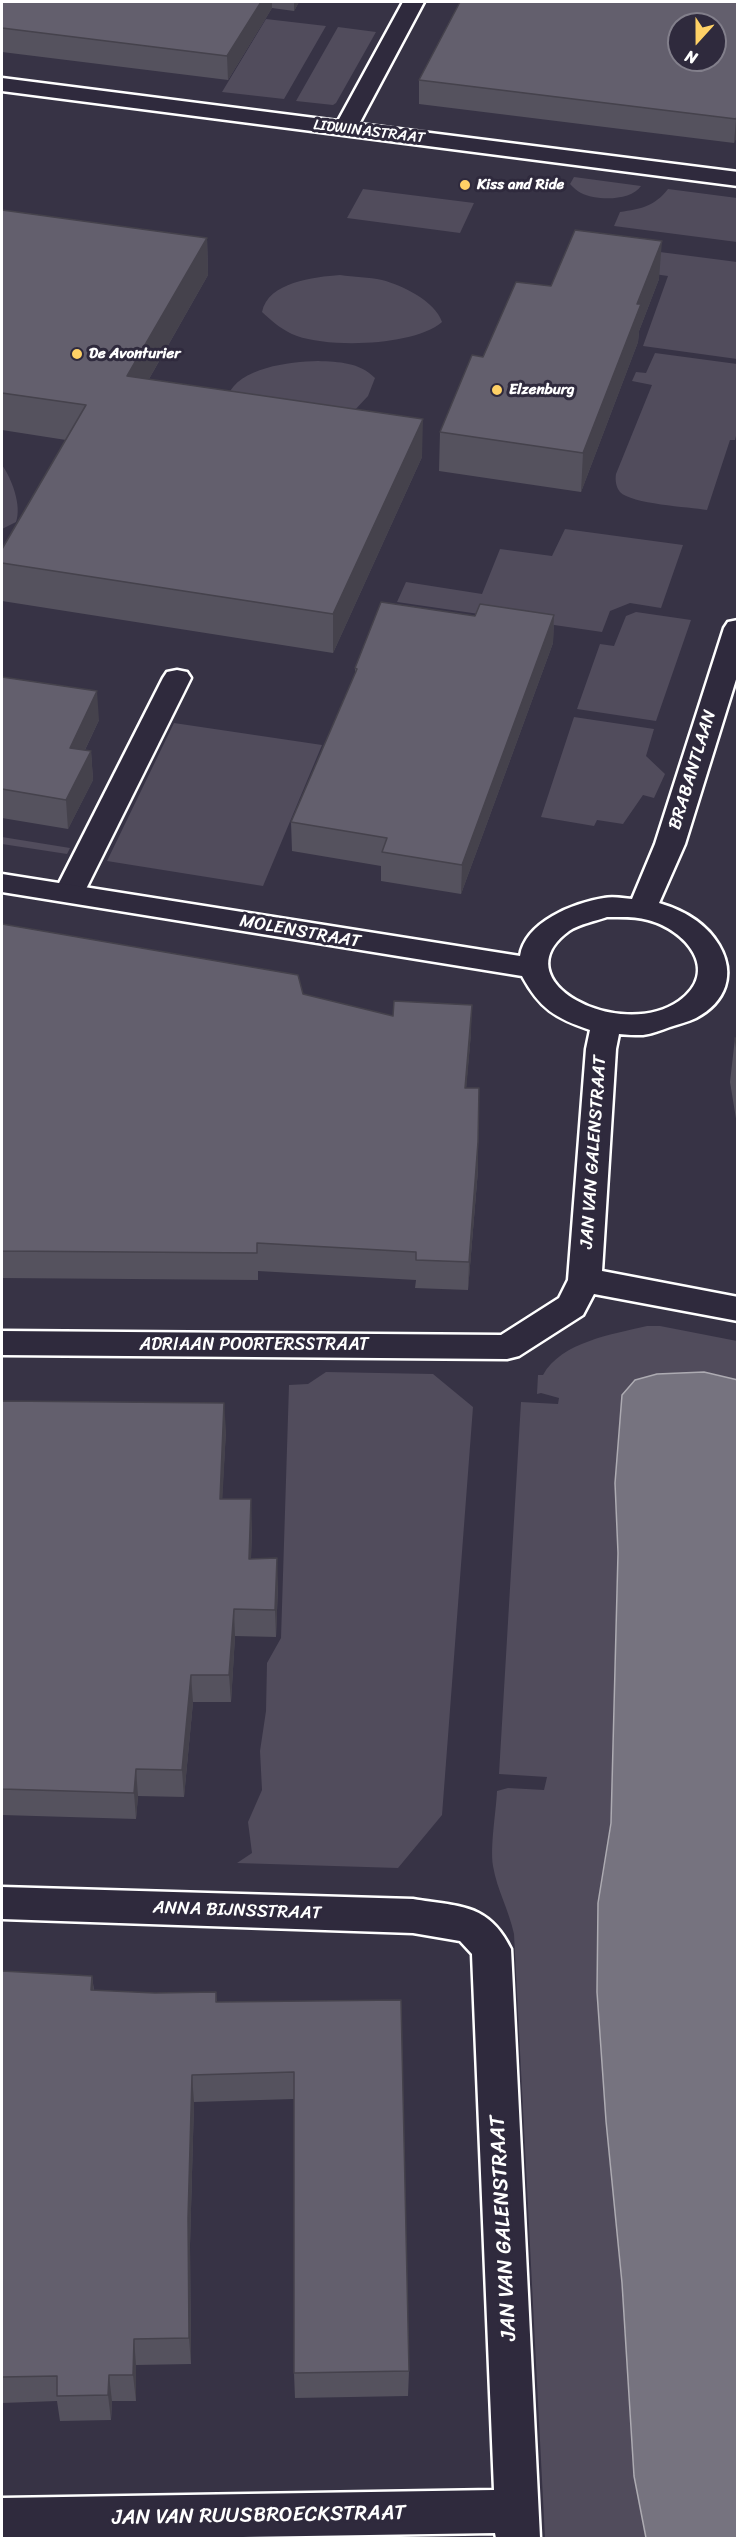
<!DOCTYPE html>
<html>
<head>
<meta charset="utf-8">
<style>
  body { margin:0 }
  #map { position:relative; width:739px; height:2540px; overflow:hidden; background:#373345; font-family:Sriracha,sans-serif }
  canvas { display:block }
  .frame { position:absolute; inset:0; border:3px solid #fff; pointer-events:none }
  .north { position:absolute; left:667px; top:12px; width:60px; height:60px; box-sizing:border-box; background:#2f2a3d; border:2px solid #827f8b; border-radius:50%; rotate:201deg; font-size:16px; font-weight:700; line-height:24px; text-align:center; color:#fff }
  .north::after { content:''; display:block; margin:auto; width:21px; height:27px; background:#ffd166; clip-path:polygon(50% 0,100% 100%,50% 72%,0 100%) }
</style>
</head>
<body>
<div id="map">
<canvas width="739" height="2540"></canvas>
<div class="frame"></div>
<div class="north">N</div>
</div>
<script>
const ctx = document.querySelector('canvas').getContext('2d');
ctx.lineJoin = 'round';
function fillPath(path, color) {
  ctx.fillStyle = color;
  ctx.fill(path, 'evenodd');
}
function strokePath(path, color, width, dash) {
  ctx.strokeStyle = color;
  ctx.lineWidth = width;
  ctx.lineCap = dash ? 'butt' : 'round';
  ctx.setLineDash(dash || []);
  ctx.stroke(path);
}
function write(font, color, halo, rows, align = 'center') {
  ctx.font = font + ' Sriracha,sans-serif';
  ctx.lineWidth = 6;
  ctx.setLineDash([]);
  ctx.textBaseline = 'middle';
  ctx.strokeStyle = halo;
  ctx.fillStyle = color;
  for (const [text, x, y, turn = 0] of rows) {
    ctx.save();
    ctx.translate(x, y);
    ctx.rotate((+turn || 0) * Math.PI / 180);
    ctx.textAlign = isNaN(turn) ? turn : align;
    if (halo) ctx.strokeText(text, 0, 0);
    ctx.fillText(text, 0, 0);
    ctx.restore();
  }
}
const green = new Path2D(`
  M266,19l60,7 -42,73 -62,-7z
  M338,27l38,5 -40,71 -3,2 -37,-4z
  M574,177l67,9c-10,15 -44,15 -60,7 -4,-2 -8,-6 -11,-9z
  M363,189l111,14 -14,30 -113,-15z
  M668,189l69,9v44l-123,-16 6,-14c21,-3 35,-6 48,-23z
  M606,245l131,17v97l-94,-13 25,-70 -35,-5z
  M340,275c14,2 29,2 42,5 20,5 53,21 60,42 -28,24 -111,26 -145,14 -14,-5 -24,-14 -35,-24 6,-30 52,-35 78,-37z
  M655,353l82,11v68l-2,8h-5l-23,70c-18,-3 -76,-6 -87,-18 -4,-5 -5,-12 -4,-18l36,-89 -20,-4 4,-9 10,1z
  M318,361c21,1 41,1 57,17l-7,18 -15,16 -126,-15c12,-30 62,-35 91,-36z
  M2,465c10,14 20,41 14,57l-14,7z
  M565,529l118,16 -22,63 -31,-5 -20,8 -8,21 -205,-30 9,-20 76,12 18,-45 52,7z
  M636,612l55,8 -35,101 -79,-12 23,-65 14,2 12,-30z
  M574,717l80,12 -8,27 19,18 -11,24 -11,-3 -20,29 -26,-4 -3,6 -53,-9z
  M174,723l148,22 -59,141 -156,-25z
  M2,837l68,11 -3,6 -65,-10z
  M647,1326h13l77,15v39l-33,-8 -89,111 3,70 -7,270 -13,80 -1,89 9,129 16,162 12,193 12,62h-101l-31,-604c-5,-24 -17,-44 -21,-68 -3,-21 3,-53 4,-75l11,-3 36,2 3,-13 -48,-3 22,-372 37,2 1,-6 -18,-5 -4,1 1,-19h5c18,-33 70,-41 104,-49z
  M326,1372l107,2 40,33 -31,408 -44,53 -161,-5 15,-10 -4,-31 14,-32 -2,-39 6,-40 1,-48 14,-25 8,-253 19,-1z`);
const water = new Path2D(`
  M704,1372l34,8 -1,1158h-91l-12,-62 -12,-193 -16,-162 -9,-129 1,-89 13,-80 7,-270 -3,-70 7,-88 13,-15 22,-6z`);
const service = new Path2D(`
  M177,670l10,2 4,6 -107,215 -5,7 -10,2 -10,-2 -5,-7 109,-215 4,-6z`);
const minor = new Path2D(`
  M403,2h21l-65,122 379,48v14l-736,-95v-13l336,43z
  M738,620v53l-53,171 -26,59c24,7 47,20 60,42 17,29 7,57 -23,73 -8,4 -18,6 -26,9 -9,3 -18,7 -27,8 -8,0 -16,0 -24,-1l-3,15 -14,222 136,26v24l-144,-27 -11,21 -64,41 -12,3 -505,-4v-24l499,4 58,-37 9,-18 18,-231 4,-19c-35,-12 -50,-21 -68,-54l-520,-84v-18l518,82c5,-34 53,-53 84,-58 8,-2 19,0 28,1l23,-55 69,-216 4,-6zM607,917c14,0 28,-1 41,3 38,10 73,51 31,81 -59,41 -179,-20 -110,-70 10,-7 27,-10 38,-14z
  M2,1887l411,12c45,8 75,3 98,50l29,589h-44l-1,-5 -315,5h-178v-40l492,-8 -22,-536 -12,-13 -47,-8 -411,-14z`);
const wall = new Path2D(`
  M2,2h297l-5,9 -22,-3 -44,72 -226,-28z
  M738,2v132l-4,9 -315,-39v-24z
  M2,210l205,28 1,37 -59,104 273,78 -89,196 -331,-52v-52l64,-109 -64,-10z
  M659,279l-20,52 -1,11 -57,150 -142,-21 1,-39 43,-75 68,-71z
  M554,615l-1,28 -92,251 -80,-13v-15l-89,-15 -1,-29 64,-149v-5l120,-52z
  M2,677l97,43 -14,30 6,1 2,29 -25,49 -66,-11z
  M2,924l301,70 90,22 78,17 -5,55 12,82 -10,120 -53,-2 1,-8 -158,-9v9l-256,-2z
  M735,1038l3,1v92l-8,-49z
  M2,1401l224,29 -4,69 30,27 -1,33 27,26 -2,52 -41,-1 -4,66h-38l-9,95 -46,-1 -2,23 -134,-4z
  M2,1971l90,5 2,14 61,3 61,-1 1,10 184,-2 8,371 -1,25 -113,2 -1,-25v-274l-100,3 -4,143 1,119 -55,1v36h-24l-1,19 -51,1 -3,-20 -55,2z`);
const shadedWall = new Path2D(`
  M261,2h11v6l-44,72 -1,-24z
  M294,2h5l-5,9z
  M738,114v20l-4,9 2,-24z
  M207,238l1,37 -79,139 -2,-38z
  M662,241l-3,38 -20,52 -1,11 -57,150 2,-39 54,-149z
  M423,419l-1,38 -89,196v-39z
  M554,615l-1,28 -92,251 1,-29z
  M97,691l2,29 -27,57 -2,-29z
  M91,751l2,29 -25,49 -2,-29z
  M472,1005l-1,28 -7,83 1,-28z
  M478,1142v28l-10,120 1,-28z
  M224,1403l2,27 -5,96 -1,-27z
  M251,1499l1,27 -2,60 -1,-27z
  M277,1558l1,27 -2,52 -1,-27z
  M234,1609l1,27 -4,66 -2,-27z
  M191,1675l2,27 -9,95 -2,-27z
  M136,1769l2,27 -2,23 -2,-26z
  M92,1976l3,27 -4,-13z
  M192,2075l2,27 -4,143 1,119 -2,-26 -1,-120z
  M134,2339l2,26v36l-3,-26z
  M109,2375l3,26 -1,19 -3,-25z`);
const building = new Path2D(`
  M2,2h259l-34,54 -225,-28z
  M460,2h278v112l-2,5 -317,-39zM679,24h36v36h-36z
  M2,210l205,28 -80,138 296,43 -90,195 -331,-51v-14l84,-144 -84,-12z
  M575,230l87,11 -25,63h4l-58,149 -143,-21 32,-77 11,2 33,-75 35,4z
  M381,602l94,14 5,-12 74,11 -92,250 -80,-13 5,-14 -96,-16 66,-153 -2,-1z
  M2,677l95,14 -27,57 21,3 -25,49 -64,-11z
  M2,924l296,51 5,19 90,22 1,-15 78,4 -7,83h14l-1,54 -9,120 -53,-2v-8l-159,-9v10l-255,-2z
  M735,1038l3,1v17z
  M2,1401l222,2 -4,96h31l-2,60 28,-1 -2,52 -41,-1 -5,66h-38l-9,95 -46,-1 -2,24 -132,-4z
  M2,1971l90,5 -1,14 64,3 61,-1v10l185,-2 8,371 -115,2v-301l-102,3 -4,143 1,120 -55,1 -1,36h-24l-1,20 -51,1v-20l-55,1z`);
const markers = [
  [465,185,6,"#ffd166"],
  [77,354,6,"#ffd166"],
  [497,390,6,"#ffd166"]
];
const farStreetnames = [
  ["LIDWINASTRAAT",369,132,7]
];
const farPoinames = [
  ["Kiss and Ride",477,185],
  ["De Avonturier",89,354],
  ["Elzenburg",509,390]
];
const streetNames = [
  ["BRABANTLAAN",693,770,-73],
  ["MOLENSTRAAT",300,932,10],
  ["JAN VAN GALENSTRAAT",594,1152,-86],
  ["ADRIAAN POORTERSSTRAAT",254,1345],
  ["ANNA BIJNSSTRAAT",237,1911,2]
];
const nearStreetnames = [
  ["JAN VAN GALENSTRAAT",504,2228,-93],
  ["JAN VAN RUUSBROECKSTRAAT",259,2516,-1]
];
fillPath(green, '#514c5c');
fillPath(water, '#76737f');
strokePath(water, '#adabb2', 1.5);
strokePath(service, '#fff', 5);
strokePath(minor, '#fff', 5);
fillPath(service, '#2f2a3d');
fillPath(minor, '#2f2a3d');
fillPath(wall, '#55525e');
fillPath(shadedWall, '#45424c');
fillPath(building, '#635f6d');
strokePath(building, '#45424c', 1.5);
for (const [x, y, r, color] of markers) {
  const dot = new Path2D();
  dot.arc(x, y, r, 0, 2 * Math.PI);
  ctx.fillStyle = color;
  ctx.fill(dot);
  strokePath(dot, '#2f2a3d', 2);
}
write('15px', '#fff', '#2f2a3d', farStreetnames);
write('bold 15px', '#fff', '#2f2a3d', farPoinames, 'left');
write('18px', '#fff', '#2f2a3d', streetNames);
write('21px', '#fff', '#2f2a3d', nearStreetnames);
</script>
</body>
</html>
